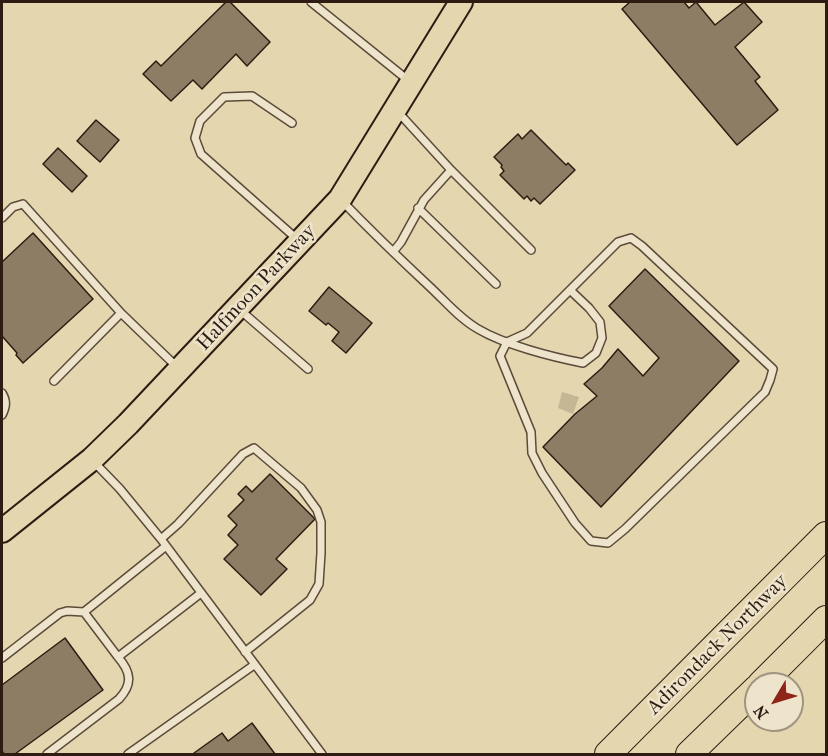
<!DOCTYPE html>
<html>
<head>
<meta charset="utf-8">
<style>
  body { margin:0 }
  #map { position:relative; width:828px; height:756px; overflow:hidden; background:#e4d6af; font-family:"IM FELL French Canon",serif }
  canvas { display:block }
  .frame { position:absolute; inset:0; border:3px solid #2e1c13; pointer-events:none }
  .north { position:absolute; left:744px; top:672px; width:60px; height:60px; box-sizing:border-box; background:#ede4cb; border:2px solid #a19481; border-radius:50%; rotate:232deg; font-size:16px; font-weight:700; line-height:24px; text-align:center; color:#2e1c13 }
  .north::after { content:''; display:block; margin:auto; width:21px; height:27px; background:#8f2418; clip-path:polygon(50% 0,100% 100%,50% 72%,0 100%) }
</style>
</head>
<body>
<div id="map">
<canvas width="828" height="756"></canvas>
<div class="frame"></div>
<div class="north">N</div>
</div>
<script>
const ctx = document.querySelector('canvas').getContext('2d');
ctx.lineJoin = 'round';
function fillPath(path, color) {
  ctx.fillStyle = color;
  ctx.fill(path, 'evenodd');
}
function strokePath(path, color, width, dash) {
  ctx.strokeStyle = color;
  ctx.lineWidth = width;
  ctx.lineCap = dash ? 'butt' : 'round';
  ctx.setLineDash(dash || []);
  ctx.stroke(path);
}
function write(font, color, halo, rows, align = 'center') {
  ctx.font = font + ' "IM FELL French Canon",serif';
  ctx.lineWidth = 5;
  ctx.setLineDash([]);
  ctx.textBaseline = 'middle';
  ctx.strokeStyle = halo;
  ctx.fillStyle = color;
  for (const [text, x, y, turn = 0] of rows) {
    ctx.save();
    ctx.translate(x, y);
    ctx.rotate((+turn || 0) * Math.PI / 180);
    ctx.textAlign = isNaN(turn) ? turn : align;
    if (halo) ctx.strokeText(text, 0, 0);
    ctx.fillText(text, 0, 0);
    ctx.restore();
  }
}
const green = new Path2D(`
  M562,392l17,5 -6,17 -15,-6z`);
const building = new Path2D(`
  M226,2h4l40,40 -23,24 -11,-12 -34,35 -9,-9 -22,21 -28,-27 13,-13 5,5z
  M630,2h54l5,6 7,-6 19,23 29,-23 18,20 -27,25 25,30 -5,4 23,29 -41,35 -115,-136z
  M96,120l23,20 -19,22 -23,-21z
  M531,130l35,35 2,-2 7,7 -35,34 -6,-6 -3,3 -4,-5 -3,3 -24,-24 4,-4 -3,-4 1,-2 -8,-8 24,-23 4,5z
  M58,148l29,28 -15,16 -29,-28z
  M33,233l60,66 -70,64 -7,-8 1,-2 -15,-17v-74z
  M645,269l94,92 -138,146 -58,-60 32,-33 22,-18 -13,-12 18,-16 16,-19 25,27 16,-18 -50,-52z
  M329,287l43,36 -26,30 -14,-12 7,-9 -11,-9 -2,2 -17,-14z
  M270,474l45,45 -39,40 11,10 -26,26 -37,-36 14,-14 -10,-10 9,-10 -9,-9 16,-16 -6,-6 8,-8 6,6z
  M65,638l38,52 -88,64h-11l-2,-3v-66z
  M252,723l23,31h-80l-1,-1 28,-20 6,8z`);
const service = new Path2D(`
  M311,2l98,79
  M398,112l53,58
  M292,123l-40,-27 -28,1 -24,24 -5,17 6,16 97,86
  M341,200c29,30 59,59 89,87 15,14 30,32 48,42 27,16 74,28 105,34l13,-10 6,-15 -2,-16 -11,-14 -19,-18
  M418,208l78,76
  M2,218l11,-11 10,-3 98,109 57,55
  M631,238l11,8 131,123 -3,11 -5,12 -140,137 -17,14 -17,-2 -16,-18 -33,-50 -10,-20 -1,-21 -31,-76 7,-14 20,-9 91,-91z
  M393,252l8,-10 23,-42 27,-30 80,80
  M240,310l68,59
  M54,381l67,-68
  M2,393c5,8 4,14 0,22
  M93,461l27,28 41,50 161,215
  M161,539l17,-15 65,-70 11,-6 47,40 16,22 4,12v31l-2,31 -9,16 -65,52
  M166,546l-82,66 34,45 83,-64
  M2,658l58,-45 7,-2 17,1
  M47,754l72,-55c14,-15 12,-27 -1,-42
  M128,754l126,-89`);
const primary = new Path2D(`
  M2,531l90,-72 36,-35 212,-225 121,-197`);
const motorway = new Path2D(`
  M761,684l65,-65
  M608,754l218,-219
  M689,754l67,-65`);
const streetNames = [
  ["Halfmoon Parkway",257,288,-47],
  ["Adirondack Northway",718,645,-45]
];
fillPath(green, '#c5b694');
fillPath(building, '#8d7d64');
strokePath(building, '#2e1c13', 1.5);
strokePath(service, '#5c4a3a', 10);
strokePath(primary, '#2e1c13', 26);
strokePath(motorway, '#2e1c13', 28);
strokePath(service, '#ede4cb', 7);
strokePath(primary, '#e4d6af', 22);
strokePath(motorway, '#e4d6af', 26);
write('20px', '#2e1c13', '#ede4cb', streetNames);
</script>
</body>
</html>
